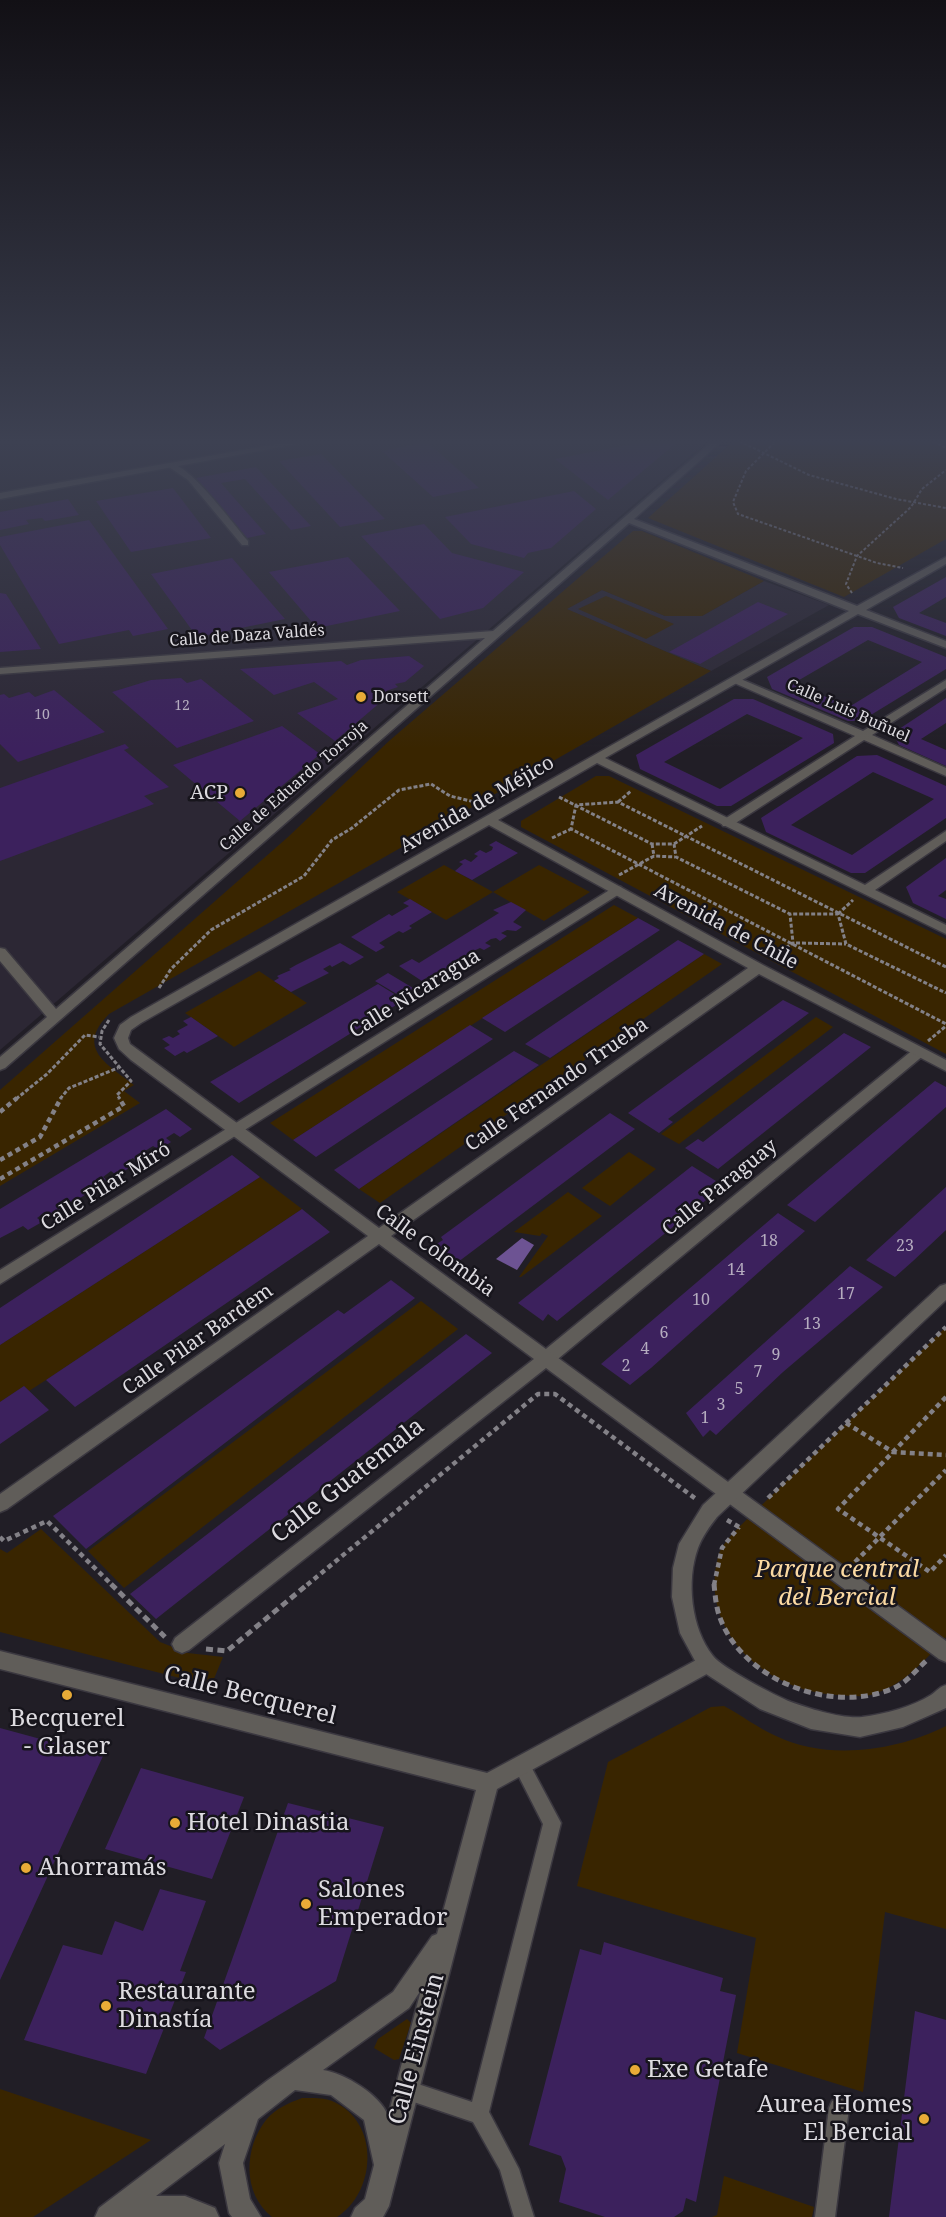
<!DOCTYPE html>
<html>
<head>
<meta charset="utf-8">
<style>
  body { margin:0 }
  canvas { display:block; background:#211e26 }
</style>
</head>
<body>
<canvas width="946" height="2217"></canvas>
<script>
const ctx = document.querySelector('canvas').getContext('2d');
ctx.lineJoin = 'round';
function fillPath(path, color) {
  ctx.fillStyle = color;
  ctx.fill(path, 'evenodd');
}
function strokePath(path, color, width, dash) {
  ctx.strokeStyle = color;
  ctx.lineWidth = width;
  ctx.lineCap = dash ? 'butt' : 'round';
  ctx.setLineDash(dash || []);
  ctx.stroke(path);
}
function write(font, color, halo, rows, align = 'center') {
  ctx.font = font + ' "Noto Serif",serif';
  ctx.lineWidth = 5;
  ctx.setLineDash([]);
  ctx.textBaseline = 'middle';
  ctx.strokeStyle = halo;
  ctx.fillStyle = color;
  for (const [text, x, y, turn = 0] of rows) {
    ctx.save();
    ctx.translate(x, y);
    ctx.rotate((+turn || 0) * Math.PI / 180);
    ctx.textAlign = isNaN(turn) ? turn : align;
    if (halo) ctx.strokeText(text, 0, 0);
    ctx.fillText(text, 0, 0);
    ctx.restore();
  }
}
const built = new Path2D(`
  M0,439h710l-710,611z
  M764,581l65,24 -118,66 -145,-62 36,-19 63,26h37z`);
const green = new Path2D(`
  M736,439h210v100l-102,58 -196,-79z
  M633,531h9l122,50 -62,35h-37l-63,-26 -35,19 144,62 -602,343c-34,34 -2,50 25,71l-10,6 16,12 -140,83v-96l288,-253 101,-96z
  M606,596l68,28 -28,15 -68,-30z
  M596,776h13l337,163v115l-425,-227v-6z
  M444,865l49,27 46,-27 51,27 -46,29 -51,-29 -47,28 -49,-28z
  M614,905l24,13 -345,222 -23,-17z
  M704,954l18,10 -342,239 -21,-14z
  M259,971l48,32 -73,44 -49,-34z
  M816,1017l17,10 -154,117 -18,-10z
  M629,1152l27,17 -46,37 -28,-18z
  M260,1177l42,32 -256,171 -17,11 -5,-5 -24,16v-57z
  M568,1192l34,24 -81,61h-2l29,-41 -6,-3 -2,3 -26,-4z
  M421,1301l37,28 -334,259 -36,-37z
  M946,1327v310c-22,25 -46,52 -80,59 -8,1 -19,-1 -28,-1 -70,-3 -140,-62 -120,-138 2,-11 14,-22 21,-30z
  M41,1529l119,113 28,11 35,4 -12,29 -211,-54v-83l7,4z
  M724,1706c17,9 34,22 52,30 51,25 121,15 170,-10v203l-61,-17 -22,180 -126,-39 19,-115 -179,-52 31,-124 103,-55z
  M407,2019l4,4 -12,36 -5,1 -20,-12 4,-9z
  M0,2089l151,51 -118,77h-33z
  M302,2098c13,0 25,-1 36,6 42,23 37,89 -1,113h-65c-30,-24 -28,-69 -6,-97 10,-12 23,-17 36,-22z
  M724,2176l90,31 -2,10h-100l5,-2z`);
const water = new Path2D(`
  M522,1238l12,7 -17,25 -21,-11z`);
const building = new Path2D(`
  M659,439h22l-73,61 -53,-41z
  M427,442l52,46 -46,9 -51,-46z
  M321,454l64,65 -45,8 -61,-66z
  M256,467l55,59 -20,4 -46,-51 -24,4 45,51 -19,4 -51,-60z
  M173,488l38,50 -80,14 -35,-51z
  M574,491l22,18 -45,39 -23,5 -4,5 -53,-14 -26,-27z
  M68,499l11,16 -34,6 -3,-3 -16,2 3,4 -29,6v-18z
  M89,520l79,109 -35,7 -4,-6 -70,14 -59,-99v-8z
  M424,524l28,29 72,19 -41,36 -43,11 -79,-83z
  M348,557l52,54 -83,17 -48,-56z
  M232,558l53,61 -88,18 -46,-63z
  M946,577v20l-27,16 27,10v13l-47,-18 -6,-11z
  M0,593l6,1 35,55 -41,3z
  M758,602l30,12 -88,50 -31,-12z
  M854,627h18l74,30v12l-85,52h-13l-76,-32 -5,-12zM868,640l54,22 -73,45 -55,-24z
  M409,656l15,10 -19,16 -10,2 3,3 -12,4 3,4 -54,46 -38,-28 41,-14 -24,-17 -40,13 -34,-26 101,-8 6,4 14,-5z
  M181,678l6,5 14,-4 53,42 -77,27 -65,-56 39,-12z
  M54,690l51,42 -87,30 -18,-18v-49l4,-1 5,4 20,-6 6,5z
  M946,698v25l-25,16 25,11v16l-47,-21 -6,-12z
  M734,699h19l80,35 1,9 -103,63h-14l-77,-37 -4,-14zM747,714l56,24 -83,51 -56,-27z
  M282,726l38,28 -80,67 -67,-56z
  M125,744l4,4 -5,2 45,37 -25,9 10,8 -154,57v-73z
  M877,755l69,31v32l-81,55h-14l-85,-41 -5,-14 96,-62zM873,772l61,27 -82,56 -61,-30z
  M496,841l22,12 -46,27 -17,-9 8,-7 -4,-2 6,-3 6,3 7,-6 -4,-2 6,-4 6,3 6,-3 1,-3 -4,-2z
  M946,858v32l-8,6 8,3v20l-33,-16 -7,-16z
  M410,899l22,13 -23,14 3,2 -9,5 -4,-2 -20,12 6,4 -9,5 -25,-15 38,-23 3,2 17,-10 -6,-3z
  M511,902l15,8 -13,12 9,5 -6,4 -9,-1 -6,3 6,3 -7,5 -4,-3 -5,1 -6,4 6,3 -7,4 -4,-2 -11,5 6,3 -7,4 -4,-2 -11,5 5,3 -6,5 -4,-3 -12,5 6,4 -6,3 -7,-4 -7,5 -23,-15 13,-7 7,4 80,-50 -6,-3z
  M638,918l22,12 -155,102 -23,-14z
  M678,940l26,14 -154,104 -25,-14z
  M340,943l24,14 -14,8 -7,-4 -11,6 -2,-2 -7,4 6,4 -38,19 -17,-11 5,-3 -2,-2 14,-6 -2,-1 7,-4z
  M388,973l30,18 -13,8 -30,-18z
  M378,984l26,16 -165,103 -29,-21z
  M783,1000l26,13 -141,106 5,3 -14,11 -31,-20z
  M191,1017l27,19 -31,17 -3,-2 -9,5 -11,-8 6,-3 -8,-6 7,-3 4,2 7,-4 -3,-3 11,-6 -5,-4z
  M470,1025l23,14 -177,118 -23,-17z
  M844,1033l27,14 -153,122 -33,-21 13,-9 5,3z
  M514,1051l25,14 -180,124 -25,-19z
  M935,1081l11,6v20l-131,115 -28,-17z
  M166,1109l26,20 -12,8 -6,-4 -8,5 5,4 -12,8 -6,-4 -8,5 6,4 -13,8 -5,-5 -9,6 5,4 -12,8 -6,-5 -8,6 5,4 -13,8 -6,-4 -8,5 5,4 -13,9 -5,-4 -9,5 5,4 -14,9 -5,-5 -8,6 5,4 -14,8 -5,-4 -23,12v-29z
  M610,1113l25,16 -177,133 -23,-17 8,-5 -2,-3z
  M232,1155l28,22 -260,168v-37z
  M692,1166l24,15 -13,10 8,5 -154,125 -9,-7 -5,7 -25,-18z
  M946,1187v43l-33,31 -18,16 -29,-17z
  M302,1209l28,23 -255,175 -29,-27z
  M778,1213l27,18 -154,137 -21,17 -29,-21z
  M850,1266l33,21 -100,85 -67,63 -6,-5 -7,7 -17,-24z
  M391,1280l24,18 -329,251 -33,-33 285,-206 6,4z
  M466,1334l26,19 -336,266 -26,-25z
  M24,1386l25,24 -49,34v-42z
  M0,1728l103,28 -103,224z
  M141,1768l103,29 -32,82 -107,-30z
  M288,1803l96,24 -48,154 -116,69 -16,-12z
  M160,1889l46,12 -26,70 6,1 -40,102 -122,-34 39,-95 39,10 13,-34 28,10z
  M604,1942l119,36 -3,13 16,4 -40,207 -10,-4 -3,13 -9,6h-69l-46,-15 7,-33 -5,-13 -32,-11 51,-196 21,6z
  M915,2011l31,9v197h-57z`);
const pathFar3 = new Path2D(`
  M735,439l74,36 87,24 50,9
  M778,439l-32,32 -13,31 5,12 139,49 26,5
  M929,439l17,9
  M852,593l-6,-9 11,-28 54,-49 11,-18 24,-19`);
const pathFar2 = new Path2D(`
  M559,797l93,47h22l2,13 114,57h48l8,30 100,49
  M618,802l13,-11
  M552,838l19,-9
  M652,844l2,12
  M674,844l28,-18
  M619,875l35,-19 21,1
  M838,914l15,-14
  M796,943l50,1
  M771,958l22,-15 -3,-29
  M946,967l-328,-165 -42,3 -5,24 375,195
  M159,988l12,-19 40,-39 93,-54 28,-36 20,-12 47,-38 32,-6 19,12 37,9
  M109,1020l-7,11 -2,13 31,37 -14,14 3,4
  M928,1041l18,-15
  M16,1099l31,-25 38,-39 14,2
  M60,1099l9,-11 49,-20`);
const pathFar1 = new Path2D(`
  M0,1112l17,-14
  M0,1160l40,-23 21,-39
  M0,1179l124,-73 -5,-8
  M946,1397l-108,112 92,63 16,-17
  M846,1423l47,29 53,3
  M768,1498l178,-171
  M727,1520l12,7
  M0,1537l4,4 43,-20 65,64
  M855,1562l91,-92
  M307,1585l231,-191h17l141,105
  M714,1585l8,-37 17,-21`);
const path = new Path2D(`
  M111,1584l54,53
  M714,1584c1,10 2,22 5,31 22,66 116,101 177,72 12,-6 21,-18 31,-27
  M206,1649l21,2 81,-67`);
const service = new Path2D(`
  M169,463c20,0 65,62 79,78v4h-6l-54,-65 -19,-13z
  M521,1757l6,2 34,64 -72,289 30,57 15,48h-20l-14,-47 -27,-48 -74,-25 -3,-7 3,-7 7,-3 66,22 71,-278 -30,-59 2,-6z
  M839,2098l7,3 3,7 -14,109h-20l14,-109 3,-7z`);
const pedestrian = new Path2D(`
  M736,677l127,54 83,-51v8l-74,47 74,33v8l-82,-36 -133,86h-8l-2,-3 2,-3 132,-84 -123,-54v-4z
  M616,886l5,1 1,3 -1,3 -621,391v-14z
  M919,1047l7,5 -2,3 -371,308 -6,2 -6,-2 -3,-5 3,-5 373,-304z`);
const minor = new Path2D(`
  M305,439h19l-324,60v-6z
  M715,439h9l-90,80 223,87 89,-49v7l-80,46 80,31v7l-88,-34 -253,144 260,127 81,-54v10l-71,49 71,35v9l-349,-171 -99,57 265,145 183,95v11l-187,-97 -368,262 555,405v21l-7,-3 -393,-291 -357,282 -7,3 -7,-3 -3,-6 3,-6 359,-279 -155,-115 -372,265 -7,3v-18l368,-258 -237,-176 -12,-11 -5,-11 6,-13 11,-8 718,-406 -220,-88 -624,545 -5,2v-13l47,-40 -47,-56v-13l5,1 51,60 429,-371 -485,36v-6l493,-37zM489,825l259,143 -369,260 -249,-184 -2,-6 3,-8 10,-7z
  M0,1651l487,122 213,-115 7,-3 7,3 3,6 -3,6 -217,119 -108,417 -6,11h-32l4,-9 10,-9 9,-34 -10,-45 -33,-25 -36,-5 -37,29 -15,44 7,36 11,18h-29l-3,-4 -10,-50 6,-19 -69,52h29l30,12 4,9h-124l4,-9 169,-128 125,-88 39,-56 5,-2 39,-144 -476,-121zM421,1990l-33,126c-7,-21 -44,-43 -65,-46l86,-62z`);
const tertiary = new Path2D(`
  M946,1284v16l-229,217c-7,9 -15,20 -19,31 -12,33 -7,80 15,108 9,12 63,40 78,46 19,7 52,17 71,15 22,-3 50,-10 69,-22 6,-4 8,-8 15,-10v23l-43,19 -43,10 -49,-8 -51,-20 -60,-39 -20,-37 -8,-36 1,-29 6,-24 24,-39 237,-219z`);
const markers = [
  [361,697,6,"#e8ab37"],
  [240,793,6,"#e8ab37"],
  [67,1695,6,"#e8ab37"],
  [175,1823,6,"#e8ab37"],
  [26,1868,6,"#e8ab37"],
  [306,1904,6,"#e8ab37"],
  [106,2006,6,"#e8ab37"],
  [635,2070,6,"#e8ab37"],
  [924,2119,6,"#e8ab37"]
];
const farNumbernames = [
  ["12",182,706],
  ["10",42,715]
];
const farStreetnames = [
  ["Calle de Daza Valdés",247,636,-4],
  ["Calle Luis Buñuel",848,711,24],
  ["Calle de Eduardo Torroja",294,786,-41]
];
const farPoinames = [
  ["Dorsett",373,697]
];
const numberNames = [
  ["18",769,1241],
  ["23",905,1246],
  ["14",736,1270],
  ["17",846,1294],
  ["10",701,1300],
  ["13",812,1324],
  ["6",664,1333],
  ["4",645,1349],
  ["9",776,1355],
  ["2",626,1366],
  ["7",758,1372],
  ["5",739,1389],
  ["3",721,1405],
  ["1",705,1418]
];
const poiNames = [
  ["ACP",228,793]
];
const streetNames = [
  ["Avenida de Méjico",477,805,-30],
  ["Avenida de Chile",726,927,28],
  ["Calle Nicaragua",415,994,-32],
  ["Calle Fernando Trueba",557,1085,-35],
  ["Calle Pilar Miró",106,1187,-32],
  ["Calle Paraguay",720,1188,-39],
  ["Calle Colombia",435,1251,36],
  ["Calle Pilar Bardem",198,1340,-35]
];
const nearStreetnames = [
  ["Calle Guatemala",348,1481,-38],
  ["Calle Becquerel",250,1696,14],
  ["Calle Einstein",417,2049,-75]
];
const nearParknames = [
  ["Parque central",837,1570],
  ["del Bercial",837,1598]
];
const nearPoinames = [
  ["Becquerel",67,1719,"center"],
  ["- Glaser",67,1747,"center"],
  ["Hotel Dinastia",187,1823],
  ["Ahorramás",38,1868],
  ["Salones",318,1890],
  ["Emperador",318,1918],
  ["Restaurante",118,1992],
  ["Dinastía",118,2020],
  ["Exe Getafe",647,2070],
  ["Aurea Homes",912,2105,"right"],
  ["El Bercial",912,2133,"right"]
];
fillPath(built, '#2c2734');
fillPath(green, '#392500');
fillPath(water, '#6d5393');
fillPath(building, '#3c215d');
strokePath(service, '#3b3840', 3);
strokePath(pedestrian, '#3b3840', 3);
strokePath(minor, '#3b3840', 3);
strokePath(tertiary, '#3b3840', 3);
strokePath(pathFar3, '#838187', 2, [3, 2]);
strokePath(pathFar2, '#838187', 3, [4, 2]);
strokePath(pathFar1, '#838187', 4.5, [5, 4]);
strokePath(path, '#838187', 5, [7, 4.5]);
fillPath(service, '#605d59');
fillPath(pedestrian, '#605d59');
fillPath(minor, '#605d59');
fillPath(tertiary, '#605d59');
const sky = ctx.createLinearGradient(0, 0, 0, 749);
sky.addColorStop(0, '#121015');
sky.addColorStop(0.59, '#3d4152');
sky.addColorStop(1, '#3d415200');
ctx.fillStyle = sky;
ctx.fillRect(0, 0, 946, 749);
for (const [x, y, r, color] of markers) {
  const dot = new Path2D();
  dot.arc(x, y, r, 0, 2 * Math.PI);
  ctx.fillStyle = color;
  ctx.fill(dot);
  strokePath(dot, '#17151c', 2);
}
write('14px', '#b5acbf', null, farNumbernames);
write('16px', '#dddbe0', '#17151c', farStreetnames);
write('16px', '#dddbe0', '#17151c', farPoinames, 'left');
write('16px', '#b5acbf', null, numberNames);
write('20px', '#dddbe0', '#17151c', poiNames, 'right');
write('20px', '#dddbe0', '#17151c', streetNames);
write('24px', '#dddbe0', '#17151c', nearStreetnames);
write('italic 24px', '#fbd9a2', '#17151c', nearParknames);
write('24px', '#dddbe0', '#17151c', nearPoinames, 'left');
</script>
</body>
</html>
